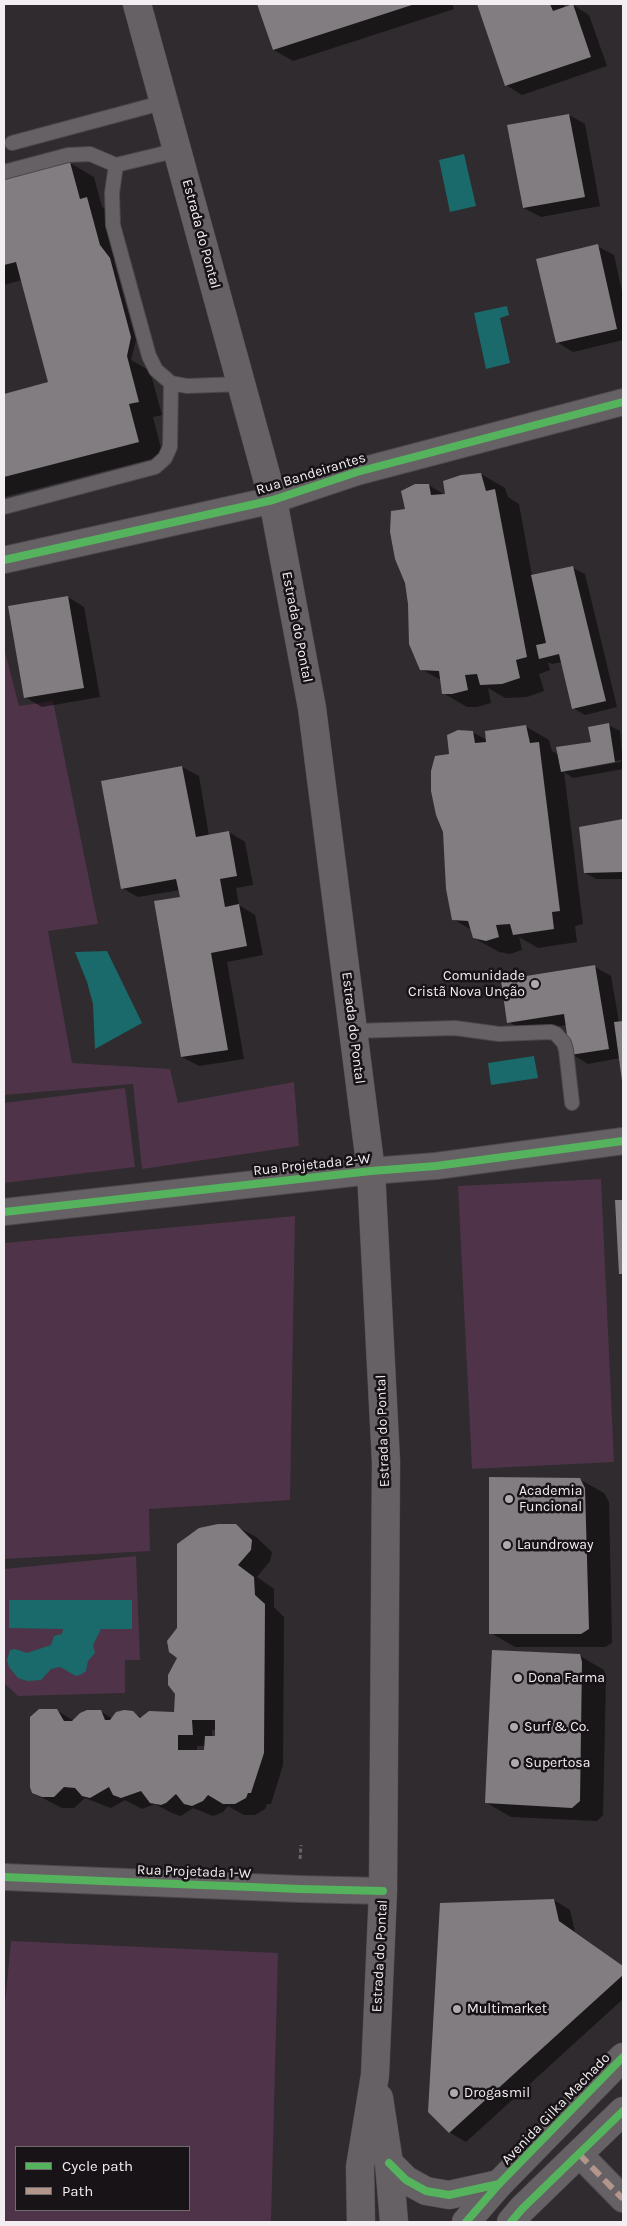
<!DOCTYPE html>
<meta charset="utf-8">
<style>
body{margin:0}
#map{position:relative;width:627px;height:2226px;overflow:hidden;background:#2f2b2e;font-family:Karla,sans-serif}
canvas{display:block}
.frame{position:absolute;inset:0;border:5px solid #f3eef2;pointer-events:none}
.legend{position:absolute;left:15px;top:2146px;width:175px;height:65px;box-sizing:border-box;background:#171316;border:1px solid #6f6b6e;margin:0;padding:6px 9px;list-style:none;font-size:15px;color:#f3eef2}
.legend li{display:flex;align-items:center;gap:10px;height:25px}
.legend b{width:25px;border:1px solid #6f6b6e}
</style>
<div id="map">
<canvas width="627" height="2226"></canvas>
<div class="frame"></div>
<ul class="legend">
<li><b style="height:6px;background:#56b35d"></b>Cycle path</li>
<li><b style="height:6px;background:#b2968c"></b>Path</li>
</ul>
</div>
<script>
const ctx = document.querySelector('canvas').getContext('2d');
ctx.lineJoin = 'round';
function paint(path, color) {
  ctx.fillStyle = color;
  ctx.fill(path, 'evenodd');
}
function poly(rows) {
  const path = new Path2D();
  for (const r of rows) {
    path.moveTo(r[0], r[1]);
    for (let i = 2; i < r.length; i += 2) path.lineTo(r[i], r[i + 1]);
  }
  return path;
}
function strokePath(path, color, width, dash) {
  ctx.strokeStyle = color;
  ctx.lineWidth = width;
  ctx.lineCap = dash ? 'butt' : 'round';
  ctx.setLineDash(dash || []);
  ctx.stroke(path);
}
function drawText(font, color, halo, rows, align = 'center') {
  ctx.font = font + ' Karla,sans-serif';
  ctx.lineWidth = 5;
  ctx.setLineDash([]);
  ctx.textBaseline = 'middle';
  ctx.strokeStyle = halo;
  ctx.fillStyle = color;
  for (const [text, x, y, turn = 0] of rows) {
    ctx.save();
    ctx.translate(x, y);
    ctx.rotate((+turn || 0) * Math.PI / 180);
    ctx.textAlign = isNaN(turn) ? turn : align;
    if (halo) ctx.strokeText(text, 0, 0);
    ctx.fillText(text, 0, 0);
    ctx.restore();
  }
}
paint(poly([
 [4,648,19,706,53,701,98,924,48,931,72,1063,170,1069,178,1103,294,1082,299,1146,142,1169,133,1084,4,1095],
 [125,1088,135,1167,4,1183,4,1103],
 [601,1179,614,1462,472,1469,458,1186],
 [295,1216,290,1500,149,1509,150,1551,4,1559,4,1243],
 [136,1556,140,1660,125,1660,125,1693,18,1696,4,1683,4,1569],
 [11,1941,278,1953,271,2222,4,2222,4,2014],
 [189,2147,189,2210,16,2210,16,2147]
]), '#4f3348');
paint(poly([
 [464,154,476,206,450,212,439,160],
 [507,306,509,315,500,318,510,363,486,369,474,313],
 [107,951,142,1023,95,1049,93,1004,87,982,75,952],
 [534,1056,538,1078,491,1085,488,1063],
 [9,1600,132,1600,132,1629,101,1629,93,1645,95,1653,88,1661,86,1671,82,1674,76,1676,60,1667,51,1669,41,1680,27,1681,18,1678,9,1667,7,1660,10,1650,15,1649,27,1653,51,1645,54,1636,62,1634,63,1629,9,1628]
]), '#1a6a6b');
paint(poly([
 [259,4,452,4,454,9,293,61,274,50],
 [479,4,563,4,565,8,573,5,589,15,607,66,522,95,506,85],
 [569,115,585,124,600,206,541,217,524,208],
 [70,163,94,177,102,207,111,212,123,258,114,261,136,340,131,360,150,371,162,415,153,417,163,456,4,497,4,395,49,383,22,280,4,285,4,180],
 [597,246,614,255,623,296,623,340,573,352,557,342],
 [481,474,505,488,508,497,519,504,532,576,573,568,585,574,617,707,585,715,573,708,562,662,552,664,548,662,550,670,539,674,544,691,527,697,505,698,488,688,491,703,477,707,467,707,443,693,441,680,421,669,407,510,429,485,446,496],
 [68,597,84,607,100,697,42,707,25,697],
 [608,725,620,731,623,769,573,778,564,772,583,924,575,926,577,942,538,948,519,937,522,950,510,954,499,952,474,938,472,930,453,919,450,755,472,732,487,740,525,726,549,740,552,751,559,755,592,743],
 [621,760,621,762,570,771,570,769],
 [182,767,199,776,209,836,229,832,245,842,253,885,236,888,239,905,255,915,263,955,227,962,244,1059,199,1066,182,1057,180,890,138,897,122,888,102,782],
 [623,821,623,879,597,879,585,873,580,828],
 [595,967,611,976,619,1022,623,1022,623,1081,620,1058,588,1064,572,1054,567,1025,525,1031,509,1022],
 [623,1201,623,1275,620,1273,617,1202],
 [579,1479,604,1493,609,1502,612,1643,605,1647,515,1647,491,1633],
 [236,1526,256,1537,272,1552,270,1561,257,1577,274,1589,274,1607,284,1617,283,1765,271,1804,267,1804,265,1809,255,1815,244,1815,228,1806,223,1812,213,1816,193,1808,181,1816,172,1813,155,1804,142,1809,125,1800,111,1808,85,1798,74,1808,62,1808,33,1793,56,1710,74,1721,100,1711,113,1719,133,1712,143,1718,175,1713,178,1628],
 [212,1730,216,1730,216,1738,212,1738],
 [197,1746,206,1746,206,1751,197,1751],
 [580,1656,604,1670,606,1676,603,1815,597,1821,511,1817,487,1803],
 [554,1900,570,1910,575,1932,623,1966,623,1999,466,2142,449,2132]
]), '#0007');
paint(poly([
 [257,4,415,4,273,50],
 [477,4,550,4,553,11,573,4,591,57,505,86],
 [569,114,585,197,523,208,507,125],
 [70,162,80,199,87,197,100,245,110,258,131,337,127,356,139,402,129,404,139,442,4,477,4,394,48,382,16,262,4,265,4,179],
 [598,244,617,329,556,343,536,259],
 [481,473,486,491,495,489,527,657,516,660,520,678,502,684,480,685,477,674,465,675,468,690,452,694,442,694,439,671,420,670,409,644,408,604,405,583,395,559,390,532,391,511,405,509,401,491,415,484,429,484,431,495,445,494,443,481,461,475],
 [573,566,606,701,572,709,559,654,539,659,536,645,546,643,531,575],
 [68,596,84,688,24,698,8,606],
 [609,723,615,762,561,772,556,747,591,742,588,727],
 [526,725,530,743,539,742,560,911,552,912,554,929,513,935,510,924,496,925,499,937,486,941,473,938,468,921,452,920,446,889,443,832,436,815,431,791,431,771,435,756,449,754,447,735,458,730,473,731,475,743,486,742,485,731],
 [182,766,196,837,229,831,237,876,220,879,225,907,239,904,247,946,211,953,228,1050,181,1057,154,901,180,897,176,879,121,889,101,781],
 [623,819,623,872,584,873,579,827],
 [595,965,609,1049,570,1055,564,1014,507,1023,501,980],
 [623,1021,623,1081,622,1081,614,1022],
 [615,1200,623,1200,623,1274,619,1274],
 [489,1477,580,1478,585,1488,589,1629,581,1634,489,1634],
 [218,1524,236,1524,252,1540,251,1550,238,1565,254,1577,255,1595,265,1604,264,1753,251,1793,248,1793,246,1798,235,1804,223,1804,208,1795,203,1801,192,1806,184,1804,176,1794,166,1803,161,1805,150,1803,141,1791,121,1798,113,1795,109,1787,90,1798,82,1796,75,1788,64,1787,54,1797,42,1797,32,1793,30,1787,30,1717,39,1709,57,1709,64,1721,72,1721,80,1713,87,1710,101,1710,105,1720,110,1720,116,1712,124,1710,133,1711,140,1718,149,1711,174,1712,175,1694,168,1685,168,1675,177,1658,169,1652,167,1641,177,1628,177,1544,199,1528],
 [192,1720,215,1720,215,1736,205,1736,204,1750,178,1750,178,1735,193,1735],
 [492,1650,580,1654,582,1662,580,1801,572,1808,485,1803],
 [554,1899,559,1921,623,1966,623,1975,449,2133,428,2112,440,1903]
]), '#817d80');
const service = poly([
 [12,143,165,102],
 [116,165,112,193,113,225,149,356,156,370,171,383,187,386,241,384],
 [4,172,68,155,90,154,116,165,178,150],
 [4,507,155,467,165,458,170,447,171,383],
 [353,1031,455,1028,499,1034,551,1032,556,1034,564,1043,566,1050,572,1103]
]);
const minor = poly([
 [4,560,273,500,357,472,623,402],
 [4,1212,371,1171,436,1166,623,1141],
 [4,1877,300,1889,383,1891],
 [579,2154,623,2199]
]);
const tertiary = poly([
 [466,2222,499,2184,623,2057],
 [511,2222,522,2209,623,2111]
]);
const secondary = poly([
 [137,4,273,500,312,708,371,1171,386,1462,383,1891,375,2075,360,2167,361,2222],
 [379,2098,389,2163,394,2222],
 [389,2163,406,2180,426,2191,449,2195,499,2184]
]);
strokePath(service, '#4c484b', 16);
strokePath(minor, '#4c484b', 28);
strokePath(tertiary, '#4c484b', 29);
strokePath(secondary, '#4c484b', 29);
strokePath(poly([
 [300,1859,301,1845]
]), '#676466', 3, [4, 2.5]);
strokePath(service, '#656164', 14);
strokePath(minor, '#656164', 26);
strokePath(tertiary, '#656164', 28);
strokePath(secondary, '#656164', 28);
strokePath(poly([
 [579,2154,623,2199]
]), '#b2968c', 6, [12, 6]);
strokePath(poly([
 [4,560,273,500,357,472,623,402],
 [4,1212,371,1171,436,1166,623,1141],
 [4,1877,300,1889,383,1891],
 [389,2163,406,2180,426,2191,449,2195,499,2184],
 [466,2222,499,2184,623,2057],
 [511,2222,522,2209,623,2111]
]), '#56b35d', 8);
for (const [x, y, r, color] of [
 [535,984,5,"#aeaaad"],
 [509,1499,5,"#aeaaad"],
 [507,1545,5,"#aeaaad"],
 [518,1678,5,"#aeaaad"],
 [514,1727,5,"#aeaaad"],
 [515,1763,5,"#aeaaad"],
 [457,2009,5,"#aeaaad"],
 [454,2093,5,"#aeaaad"]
]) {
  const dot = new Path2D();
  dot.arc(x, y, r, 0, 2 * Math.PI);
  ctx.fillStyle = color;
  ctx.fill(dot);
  strokePath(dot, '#171316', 2);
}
drawText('14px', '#f3eef2', '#171316', [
 ["Estrada do Pontal",201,234,75],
 ["Rua Bandeirantes",311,474,-17],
 ["Estrada do Pontal",297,627,79],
 ["Estrada do Pontal",353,1028,83],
 ["Rua Projetada 2-W",312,1165,-6],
 ["Estrada do Pontal",383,1431,-92],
 ["Rua Projetada 1-W",194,1872,2],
 ["Estrada do Pontal",380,1956,-87],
 ["Avenida Gilka Machado",556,2109,-46]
]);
drawText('14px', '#f3eef2', '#171316', [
 ["Comunidade",525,976,"right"],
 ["Cristã Nova Unção",525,992,"right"],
 ["Academia",519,1491],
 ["Funcional",519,1507],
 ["Laundroway",517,1545],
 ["Dona Farma",528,1678],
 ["Surf & Co.",524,1727],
 ["Supertosa",525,1763],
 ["Multimarket",467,2009],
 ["Drogasmil",464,2093]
], 'left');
</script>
